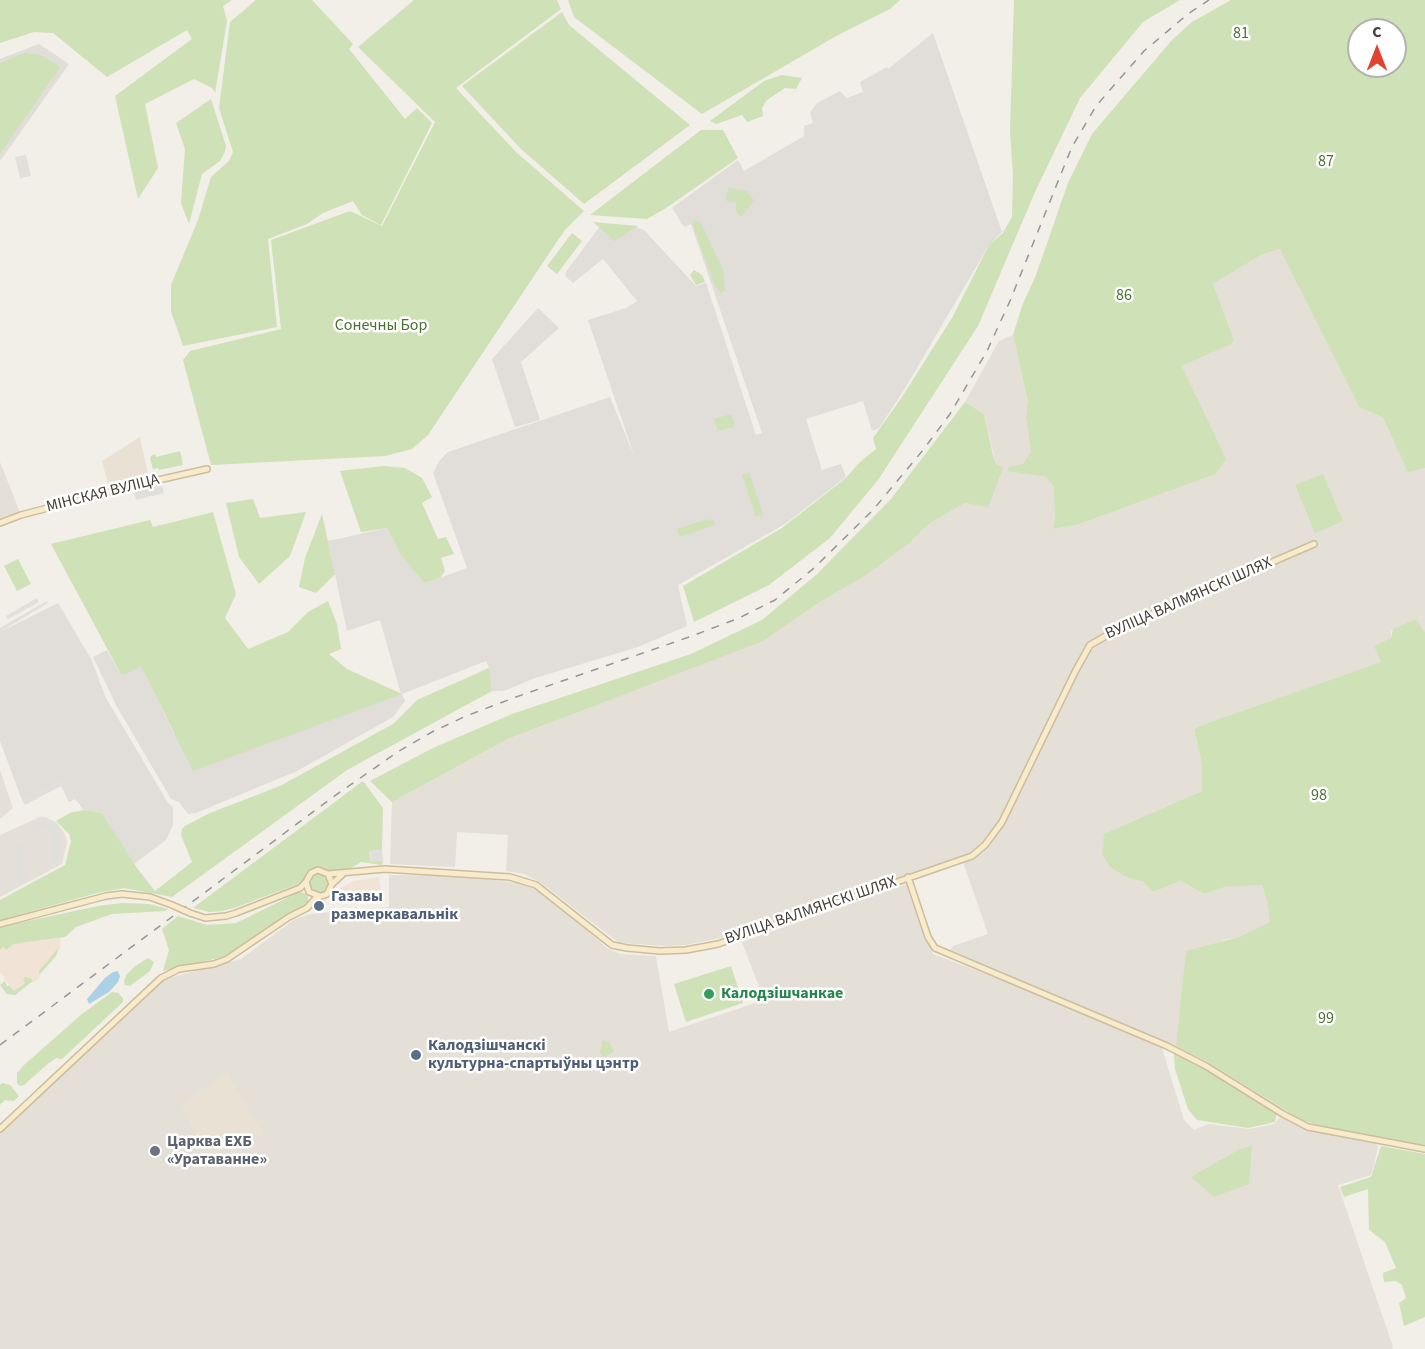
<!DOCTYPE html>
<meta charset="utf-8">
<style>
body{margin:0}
#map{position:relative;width:1425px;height:1349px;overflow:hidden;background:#f2eee8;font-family:"Source Sans 3",sans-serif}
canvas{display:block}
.north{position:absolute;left:1347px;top:18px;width:60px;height:60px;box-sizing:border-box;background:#fff;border:2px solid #b4b2af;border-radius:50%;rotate:0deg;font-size:16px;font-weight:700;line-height:24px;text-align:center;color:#443f38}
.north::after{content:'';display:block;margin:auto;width:21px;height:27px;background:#e04431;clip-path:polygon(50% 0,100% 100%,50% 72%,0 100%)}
</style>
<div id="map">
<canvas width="1425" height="1349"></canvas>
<div class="north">С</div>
</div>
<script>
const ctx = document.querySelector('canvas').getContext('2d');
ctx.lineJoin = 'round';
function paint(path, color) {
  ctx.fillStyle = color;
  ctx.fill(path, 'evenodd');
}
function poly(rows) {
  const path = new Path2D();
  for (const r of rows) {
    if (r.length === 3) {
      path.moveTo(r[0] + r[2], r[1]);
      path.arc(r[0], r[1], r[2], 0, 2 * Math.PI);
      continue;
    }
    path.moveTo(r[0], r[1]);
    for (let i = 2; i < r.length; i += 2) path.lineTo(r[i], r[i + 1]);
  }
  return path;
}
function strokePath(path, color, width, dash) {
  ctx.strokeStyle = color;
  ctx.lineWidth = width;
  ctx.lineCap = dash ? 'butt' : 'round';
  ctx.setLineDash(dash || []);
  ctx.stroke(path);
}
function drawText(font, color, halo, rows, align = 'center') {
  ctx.font = font + ' "Source Sans 3",sans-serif';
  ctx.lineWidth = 5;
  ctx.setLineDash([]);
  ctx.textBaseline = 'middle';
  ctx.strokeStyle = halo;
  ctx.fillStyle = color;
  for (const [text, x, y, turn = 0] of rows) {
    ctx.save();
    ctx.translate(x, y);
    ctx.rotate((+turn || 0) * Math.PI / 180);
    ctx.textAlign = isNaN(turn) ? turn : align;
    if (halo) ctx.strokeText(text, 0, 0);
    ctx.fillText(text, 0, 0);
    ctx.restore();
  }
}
paint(poly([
 [1281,249,1359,407,1383,418,1408,471,1425,468,1425,632,1416,619,1391,631,1391,638,1382,662,1199,726,1194,731,1202,765,1202,791,1105,834,1126,877,1143,882,1153,892,1181,881,1204,894,1225,887,1262,884,1267,901,1271,922,1239,937,1223,940,1181,1002,1176,1046,950,950,953,946,988,934,961,856,720,938,685,945,667,946,619,943,540,882,524,874,506,871,508,835,457,832,455,867,390,864,392,802,508,739,553,722,815,605,865,576,908,544,927,525,965,503,996,464,984,414,965,402,999,341,1013,335,1028,402,1053,485,1055,518,1054,529,1077,525,1216,474,1225,459,1182,366,1230,344,1234,340,1213,284,1261,255],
 [0,462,21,515,0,523],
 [0,770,13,808,0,819],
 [42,816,56,822,64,832,67,842,62,864,0,897,0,835],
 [389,875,455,876,519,883,533,888,545,896,575,919,608,949,621,954,656,956,669,1032,764,1000,742,942,907,884,933,954,1028,990,1162,1048,1184,1120,1194,1130,1208,1124,1249,1129,1274,1124,1283,1114,1308,1127,1375,1139,1378,1148,1371,1175,1338,1185,1393,1347,1392,1349,0,1349,0,1134,61,1073,165,979,241,959,295,919,311,914,389,907]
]), '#e5e0d7');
paint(poly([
 [379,877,382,899,334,904,331,894,353,881],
 [60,938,61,947,39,975,41,977,34,982,32,978,14,991,0,972,0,950,4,947,6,949,14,944]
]), '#f1e4d6');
paint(poly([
 [933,33,1002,232,989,245,904,390,879,428,872,431,863,401,806,419,822,470,841,464,846,477,785,524,678,585,687,626,638,647,535,678,504,691,492,691,489,668,486,661,402,694,405,701,393,717,297,771,196,813,188,814,179,802,171,799,116,705,93,657,107,650,122,676,141,665,174,734,401,694,380,620,347,631,328,541,387,528,402,557,426,583,467,568,433,473,440,460,448,452,610,397,635,458,588,320,626,308,637,301,603,259,573,283,565,276,566,274,565,273,601,225,633,226,644,230,696,286,706,283,756,435,762,433,691,224,684,227,672,208,738,160,744,171,804,136,804,126,813,123,810,113,817,103,840,91,847,98,863,92,860,82,887,67,888,69],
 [39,44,69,64,0,161,0,59],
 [538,308,559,328,521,362,540,420,515,427,492,359],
 [58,603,91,659,106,698,168,803,173,807,173,825,166,840,134,864,102,813,84,810,75,799,64,779,22,800,0,741,0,632]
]), '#e1ddd9');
paint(poly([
 [140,437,148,474,108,484,102,461],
 [227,1073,263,1134,246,1145,231,1145,207,1158,181,1103]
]), '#e9e2d4');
paint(poly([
 [0,0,232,0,223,6,227,21,215,93,212,88,194,79,145,104,158,168,138,199,115,96,192,39,187,30,107,77,53,33,34,32,0,43],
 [256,0,312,0,353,44,349,49,405,119,417,108,432,123,381,225,362,215,353,201,323,213,307,224,268,239,277,327,183,346,171,311,171,285,198,220,211,177,229,161,233,152,219,108,230,22],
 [414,0,557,0,561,9,456,88,516,152,584,211,565,230,556,243,428,435,412,449,385,456,211,465,183,360,190,351,281,329,271,240,350,211,382,226,435,122,358,47],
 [568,0,900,0,890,9,838,35,702,114,574,17],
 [1014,0,1180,0,1143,22,1080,98,1035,192,978,326,878,480,830,538,769,585,694,622,683,586,782,528,846,478,860,462,876,449,873,438,902,397,952,318,989,245,1003,233,1012,217,1013,176,1010,131],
 [1231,0,1425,0,1425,468,1408,472,1383,418,1359,407,1280,249,1261,255,1213,284,1234,340,1231,344,1182,366,1226,459,1216,474,1077,525,1053,529,1055,518,1053,485,1046,477,1007,471,1009,467,1023,464,1031,452,1026,417,1028,402,1013,335,1022,306,1036,275,1068,183,1092,134,1172,40,1192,22],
 [1359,30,1395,30,1395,66,1359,66],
 [562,12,569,25,690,125,584,204,520,148,462,86],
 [24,53,41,55,60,67,0,154,0,63],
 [782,75,802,78,796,89,785,88,767,100,762,108,763,116,747,122,742,115,716,124,710,121,764,81],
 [211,99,226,146,225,152,220,161,202,174,189,224,181,203,185,149,176,123],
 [701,130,723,130,738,158,666,208,647,219,590,215],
 [728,188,747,191,754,201,741,217,736,211,736,202,728,202,726,199],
 [694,220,701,223,723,270,725,290,721,293,715,286,692,223],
 [593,222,638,226,615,241],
 [572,233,582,241,557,274,547,266],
 [694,270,702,275,705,282,696,285,690,275],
 [965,402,984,414,993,455,996,464,1003,468,988,507,965,503,927,525,908,544,865,576,815,605,763,641,508,739,392,802,370,781,433,748,512,714,691,654,762,620,816,575,891,499],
 [731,414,735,426,718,431,714,419],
 [180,451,183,465,159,470,158,468,153,469,150,458,152,455,155,454,156,457],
 [384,466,405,468,422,478,432,497,422,503,438,539,446,537,454,554,441,558,445,571,440,578,425,583,402,557,387,528,361,532,340,471],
 [749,473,763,515,756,517,742,475],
 [1323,474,1343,521,1315,533,1295,485],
 [253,499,260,518,306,512,290,556,259,584,239,557,226,503],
 [213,512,236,594,225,618,248,649,288,632,308,612,328,601,337,624,341,649,329,654,347,669,402,694,193,771,141,666,122,676,51,544,150,520,153,527],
 [322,514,335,574,316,593,299,587,305,558],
 [708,519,709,521,713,520,715,525,680,537,677,529],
 [18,559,31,584,17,591,4,566],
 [1416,619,1425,632,1425,1146,1341,1131,1316,1125,1300,1119,1206,1061,1176,1046,1186,951,1239,937,1270,922,1267,901,1262,885,1225,887,1204,894,1181,881,1153,892,1143,882,1126,877,1110,867,1102,854,1104,834,1202,791,1202,765,1194,730,1199,726,1381,662,1374,646,1391,638,1393,629],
 [489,668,492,691,347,770,172,897,124,888,97,893,0,920,0,900,65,865,71,841,69,834,56,821,70,813,84,810,102,813,137,868,155,891,192,862,181,835,182,829,185,826,210,813,280,786,393,724,417,700],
 [363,781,383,808,382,850,369,851,370,861,383,861,382,865,361,862,348,870,332,873,319,868,308,873,301,883,234,908,222,911,209,912,193,908],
 [319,883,10],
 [299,892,304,893,308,896,308,902,304,906,259,933,235,951,218,958,163,971,169,950,162,929,178,916,207,925,236,923],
 [122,903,149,904,168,909,165,911,112,914,76,927,65,937,14,944,6,950,4,947,0,950,0,927,98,906],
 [59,947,56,956,39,975,39,971],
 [148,958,154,962,150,971,130,986,125,985,124,981,127,974,134,967],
 [731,966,743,1003,686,1022,674,984],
 [25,977,31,978,33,981,15,995,7,994,0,985,5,981,7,987,9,985,14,991,25,983,23,979],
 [112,992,118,993,123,998,123,1002,62,1059,56,1058,49,1063,24,1085,20,1086,17,1083,17,1073,24,1065,82,1014],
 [603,1040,609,1042,614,1052,603,1057,600,1052],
 [1174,1054,1203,1067,1247,1096,1277,1112,1275,1122,1248,1128,1197,1120,1188,1109,1175,1069],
 [2,1083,10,1085,19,1096,14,1101,5,1100,0,1105,0,1085],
 [1252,1146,1249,1184,1214,1197,1191,1177,1240,1149],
 [1381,1146,1425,1154,1425,1317,1404,1326,1399,1303,1406,1298,1402,1285,1396,1281,1384,1282,1383,1273,1396,1268,1385,1242,1369,1230,1368,1189,1344,1197,1340,1187,1371,1177]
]), '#cfe1b6');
paint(poly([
 [26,155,31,176,20,178,15,157],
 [162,485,164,493,136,500,134,492],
 [37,598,39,602,8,619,6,616],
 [47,601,48,603,0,632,0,628],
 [64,778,75,799,69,802,61,786,25,805,22,800],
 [37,822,56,822,56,826,59,826,59,865,53,864,53,836,49,829,40,828,23,836,23,835,37,827],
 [17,843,25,843,24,867,21,867,21,871,24,871,28,880,19,884,16,877],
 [382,850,383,861,370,862,369,851]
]), '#e1dfdc');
paint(poly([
 [118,971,120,976,118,982,109,992,89,1004,87,999,105,978,113,972]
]), '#abd1e7');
const secondary = poly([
 [0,523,21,515,136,485,207,469],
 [328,874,385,869,510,877,536,885,612,945,627,948,660,951,686,950,718,944,972,856,985,845,1002,822,1076,670,1090,645,1122,627,1314,544],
 [908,877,928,937,935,948,1167,1046,1206,1066,1283,1114,1308,1127,1425,1149],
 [306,882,309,892,320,896],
 [190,913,205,918,226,916,236,913,300,888,306,882,311,873,318,870,328,874,332,884],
 [0,924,106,896,122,894,150,897,172,905],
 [0,1129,161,978,179,969,214,964,227,959,289,917,307,908,316,898,327,894,332,884,342,875]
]);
strokePath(secondary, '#ccbe9d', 8);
strokePath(secondary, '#f8ebcc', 5);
strokePath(poly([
 [0,1045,333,797,399,751,432,732,466,716,516,697,692,636,739,618,775,600,814,568,873,510,923,450,950,414,987,351,1010,301,1063,169,1072,147,1096,106,1144,51,1188,14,1209,0]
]), '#969696', 1.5, [8, 8]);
const secondaryBridge = poly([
 [172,905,190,913]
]);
strokePath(secondaryBridge, '#ccbe9d', 8, []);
strokePath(secondaryBridge, '#f8ebcc', 5);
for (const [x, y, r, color] of [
 [319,906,6,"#5c6f8a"],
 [709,994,6,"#2e9e5b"],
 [416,1055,6,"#5c6f8a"],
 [155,1151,6,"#6b7280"]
]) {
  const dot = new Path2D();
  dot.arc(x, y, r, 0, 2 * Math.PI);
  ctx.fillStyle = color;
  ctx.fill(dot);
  strokePath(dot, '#fff', 2);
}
drawText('16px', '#4c6f32', '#fff', [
 ["81",1241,34],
 ["87",1326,162],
 ["86",1124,296],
 ["Сонечны Бор",381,326],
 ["98",1319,796],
 ["99",1326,1019]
]);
drawText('16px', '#443f38', '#fff', [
 ["МІНСКАЯ ВУЛІЦА",103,494,-14],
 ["ВУЛІЦА ВАЛМЯНСКІ ШЛЯХ",1189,599,-24],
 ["ВУЛІЦА ВАЛМЯНСКІ ШЛЯХ",811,911,-19]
]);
drawText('bold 16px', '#4e5e75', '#fff', [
 ["Газавы",331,897],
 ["размеркавальнік",331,915],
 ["Калодзішчанскі",428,1046],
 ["культурна-спартыўны цэнтр",428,1064]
], 'left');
drawText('bold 16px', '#27864d', '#fff', [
 ["Калодзішчанкае",721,994]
], 'left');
drawText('bold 16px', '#5b616d', '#fff', [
 ["Царква ЕХБ",167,1142],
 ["«Уратаванне»",167,1160]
], 'left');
</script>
